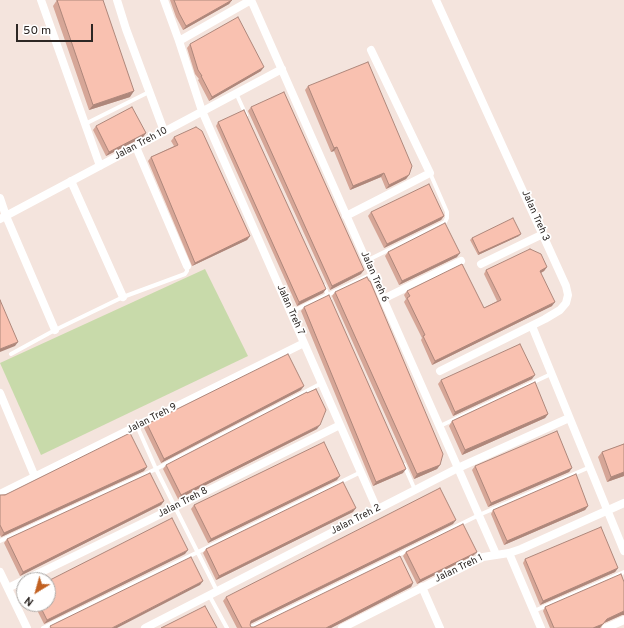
<!DOCTYPE html>
<style>
body{margin:0}
#map{position:relative;width:624px;height:628px;overflow:hidden;background:#f4e4dd;font-family:Overpass,sans-serif}
canvas{display:block}
.north{position:absolute;left:16px;top:572px;width:40px;height:40px;box-sizing:border-box;background:#fff;border:1px solid #aba9a7;border-radius:50%;rotate:217deg;font-size:11px;font-weight:700;line-height:16px;text-align:center;color:#2d2724}
.north::after{content:'';display:block;margin:auto;width:14px;height:18px;background:#c26122;clip-path:polygon(50% 0,100% 100%,50% 72%,0 100%)}
.scale{position:absolute;left:16px;top:24px;width:77px;height:18px;box-sizing:border-box;border:2px solid #2d2724;border-top:0;padding-left:5px;font-size:12px;line-height:14px;white-space:nowrap;color:#2d2724;-webkit-text-stroke:3px #fff;paint-order:stroke}
</style>
<div id="map">
<canvas width="624" height="628"></canvas>
<div class="north">N</div>
<div class="scale">50 m</div>
</div>
<script>
const ctx = document.querySelector('canvas').getContext('2d');
ctx.lineJoin = 'round';
function paint(path, color) {
  ctx.fillStyle = color;
  ctx.fill(path, 'evenodd');
}
function poly(rows) {
  const path = new Path2D();
  for (const r of rows) {
    path.moveTo(r[0], r[1]);
    for (let i = 2; i < r.length; i += 2) path.lineTo(r[i], r[i + 1]);
  }
  return path;
}
function strokePath(path, color, width, dash) {
  ctx.strokeStyle = color;
  ctx.lineWidth = width;
  ctx.lineCap = dash ? 'butt' : 'round';
  ctx.setLineDash(dash || []);
  ctx.stroke(path);
}
function drawText(font, color, halo, rows, align = 'center') {
  ctx.font = font + ' Overpass,sans-serif';
  ctx.lineWidth = 3.5;
  ctx.setLineDash([]);
  ctx.textBaseline = 'middle';
  ctx.strokeStyle = halo;
  ctx.fillStyle = color;
  for (const [text, x, y, turn = 0] of rows) {
    ctx.save();
    ctx.translate(x, y);
    ctx.rotate((+turn || 0) * Math.PI / 180);
    ctx.textAlign = isNaN(turn) ? turn : align;
    if (halo) ctx.strokeText(text, 0, 0);
    ctx.fillText(text, 0, 0);
    ctx.restore();
  }
}
paint(poly([
 [205,269,248,356,41,455,0,363]
]), '#c8daaa');
strokePath(poly([
 [236,93,246,115],
 [85,124,149,92],
 [366,261,445,222,447,218,447,212,430,173],
 [324,286,330,300],
 [291,312,372,274],
 [11,354,55,330,123,297,185,274,187,271,187,266],
 [137,426,156,469,217,591],
 [440,426,551,374],
 [404,465,415,490],
 [0,541,156,469,322,383],
 [209,595,227,628],
 [534,611,624,572],
 [43,628,361,472],
 [250,628,479,515,590,467]
]), '#fff', 4);
strokePath(poly([
 [41,0,100,166],
 [117,0,126,29,164,131],
 [164,0,179,41,202,111,377,509],
 [251,0,496,554],
 [436,0,566,286,568,295,566,303,560,310,545,319,440,371],
 [179,41,251,0],
 [136,147,187,266],
 [71,181,123,297],
 [0,198,6,216,55,330],
 [346,216,430,173,371,50],
 [0,219,282,69],
 [481,264,543,234],
 [383,299,461,261],
 [532,326,624,551],
 [0,393,35,477],
 [0,494,304,343],
 [509,553,541,628],
 [0,572,27,628],
 [25,580,147,521,340,425],
 [422,587,440,628],
 [8,588,24,580],
 [145,628,458,468,569,418],
 [342,628,483,557,509,553,521,549,624,503],
 [606,628,624,620]
]), '#fff', 8);
paint(poly([
 [57,0,130,97,89,110,53,6],
 [170,0,232,0,229,4,183,30,176,17],
 [190,44,261,71,209,101,198,80,199,79,195,74,187,48],
 [308,86,409,175,406,179,386,189,381,177,350,190,334,151,331,152,305,90],
 [251,107,361,274,330,290,248,111],
 [218,122,326,289,323,293,297,306,216,126],
 [96,126,146,133,143,137,106,156,93,130],
 [174,137,250,236,247,240,192,266,148,161,151,157,174,146,171,141],
 [371,212,444,216,441,220,384,248,368,216],
 [519,236,478,255,470,240,472,238],
 [388,252,457,257,399,285,385,256],
 [547,267,544,271,541,273,552,306,432,365,421,340,422,338,404,302,406,299,404,295,407,291,484,308,497,301,484,274,486,270],
 [335,292,440,465,437,469,414,479,332,296],
 [304,307,403,473,373,486,301,311],
 [532,379,453,416,438,384,441,380],
 [301,390,161,463,144,428,147,424],
 [548,414,545,418,462,455,449,426,452,421],
 [317,429,178,499,163,469,166,465],
 [624,444,624,476,607,482,598,457,602,452],
 [475,466,572,468,569,472,488,507,472,470],
 [144,471,1,537,0,535,0,495],
 [337,480,208,543,191,509,194,505],
 [164,501,161,505,20,576,4,543,7,539],
 [588,506,585,510,504,545,491,514,493,510],
 [353,512,216,580,203,553,206,549],
 [453,524,250,624,250,625,251,627,254,627,413,583,411,587,331,628,237,628,223,601,226,597],
 [406,552,474,555,417,584,403,556],
 [185,554,44,624,34,604,48,604],
 [525,559,618,568,615,572,540,605,523,563],
 [624,582,624,615,622,615,604,623,600,628,550,628,543,611,545,607]
]), '#d6a697');
paint(poly([
 [232,0,229,4,183,30,186,26],
 [264,67,261,71,209,101,212,97],
 [134,91,130,97,89,110,93,105],
 [146,133,143,137,106,156,109,152],
 [337,147,334,151,331,152,334,148],
 [384,173,381,177,350,190,353,186],
 [409,175,406,179,386,189,389,185],
 [444,216,441,220,384,248,387,244],
 [521,234,519,236,478,255,479,253],
 [250,236,247,240,192,266,195,263],
 [460,253,457,257,399,285,402,281],
 [547,267,544,271,537,275,540,271],
 [364,270,361,274,330,290,332,286],
 [326,289,323,293,297,306,299,302],
 [555,302,552,306,432,365,435,361],
 [18,342,15,346,0,352,0,349],
 [535,375,532,379,453,416,455,412],
 [304,386,301,390,161,463,164,459],
 [548,414,545,418,462,455,465,450],
 [320,425,317,429,178,499,181,495],
 [440,465,437,469,414,479,417,474],
 [147,467,144,471,1,537,4,533],
 [572,468,569,472,488,507,491,503],
 [406,469,403,473,373,486,376,482],
 [624,472,624,476,607,482,611,477],
 [340,476,337,480,208,543,211,539],
 [164,501,161,505,20,576,23,572],
 [588,506,585,510,504,545,507,541],
 [356,508,353,512,216,580,219,576],
 [456,520,453,524,248,625,251,621],
 [188,550,185,554,44,624,47,620],
 [477,552,474,555,417,584,420,580],
 [618,568,615,572,540,605,543,601],
 [203,581,200,585,117,628,112,628],
 [413,583,411,587,331,628,326,628],
 [624,611,624,615,622,615,604,623,607,619],
 [603,624,600,628,593,628]
]), '#ae877b');
const building = poly([
 [57,0,103,0,134,91,93,105,57,0],
 [174,0,232,0,186,26,179,13,174,0],
 [238,17,264,67,212,97,201,76,202,76,198,70,190,44,238,17],
 [368,62,412,166,409,175,389,185,384,173,353,186,337,147,334,148,308,86,368,62],
 [284,92,364,270,332,286,251,107,284,92],
 [132,107,146,133,109,152,96,126,132,107],
 [244,110,326,289,299,302,218,122,244,110],
 [196,127,202,131,250,236,195,263,151,157,178,145,174,137,196,127],
 [429,184,444,216,387,244,371,212,429,184],
 [513,218,521,234,479,253,472,238,513,218],
 [445,223,460,253,402,281,388,252,445,223],
 [530,249,541,254,547,267,540,271,555,302,435,361,423,336,425,335,407,298,410,296,407,291,462,264,484,308,501,300,486,270,530,249],
 [367,277,369,281,370,281,443,454,440,465,417,474,335,292,367,277],
 [329,295,406,469,376,482,304,307,329,295],
 [0,300,18,342,0,349,0,300],
 [520,344,535,375,455,412,441,380,520,344],
 [288,354,304,386,164,459,147,424,288,354],
 [535,382,548,414,465,450,452,421,535,382],
 [316,389,326,410,320,425,181,495,166,465,307,392,307,393,316,389],
 [557,431,572,468,491,503,475,466,557,431],
 [130,433,147,467,4,533,0,525,0,495,5,495,130,433],
 [324,442,340,476,211,539,194,505,324,442],
 [624,444,624,472,611,477,602,452,624,444],
 [150,473,164,501,23,572,7,539,150,473],
 [576,474,588,506,507,541,493,510,576,474],
 [343,482,356,508,219,576,206,549,343,482],
 [440,488,456,520,251,621,250,625,251,627,254,627,400,556,413,583,326,628,242,628,226,597,440,488],
 [172,518,188,550,47,620,39,604,48,604,48,581,172,518],
 [463,524,477,552,420,580,406,552,463,524],
 [601,527,618,568,543,601,525,559,601,527],
 [191,557,203,581,112,628,51,628,50,626,191,557],
 [621,574,624,582,624,611,607,619,603,624,593,628,554,628,545,607,621,574],
 [205,606,217,628,161,628,205,606]
]);
paint(building, '#f9c1b0');
strokePath(building, '#ae877b', 1);
drawText('10px', '#2d2724', '#fff', [
 ["Jalan Treh 10",141,144,-28],
 ["Jalan Treh 3",535,216,66],
 ["Jalan Treh 6",374,277,66],
 ["Jalan Treh 7",290,310,66],
 ["Jalan Treh 9",152,419,-27],
 ["Jalan Treh 8",183,503,-27],
 ["Jalan Treh 2",356,520,-27],
 ["Jalan Treh 1",459,569,-26]
]);
</script>
